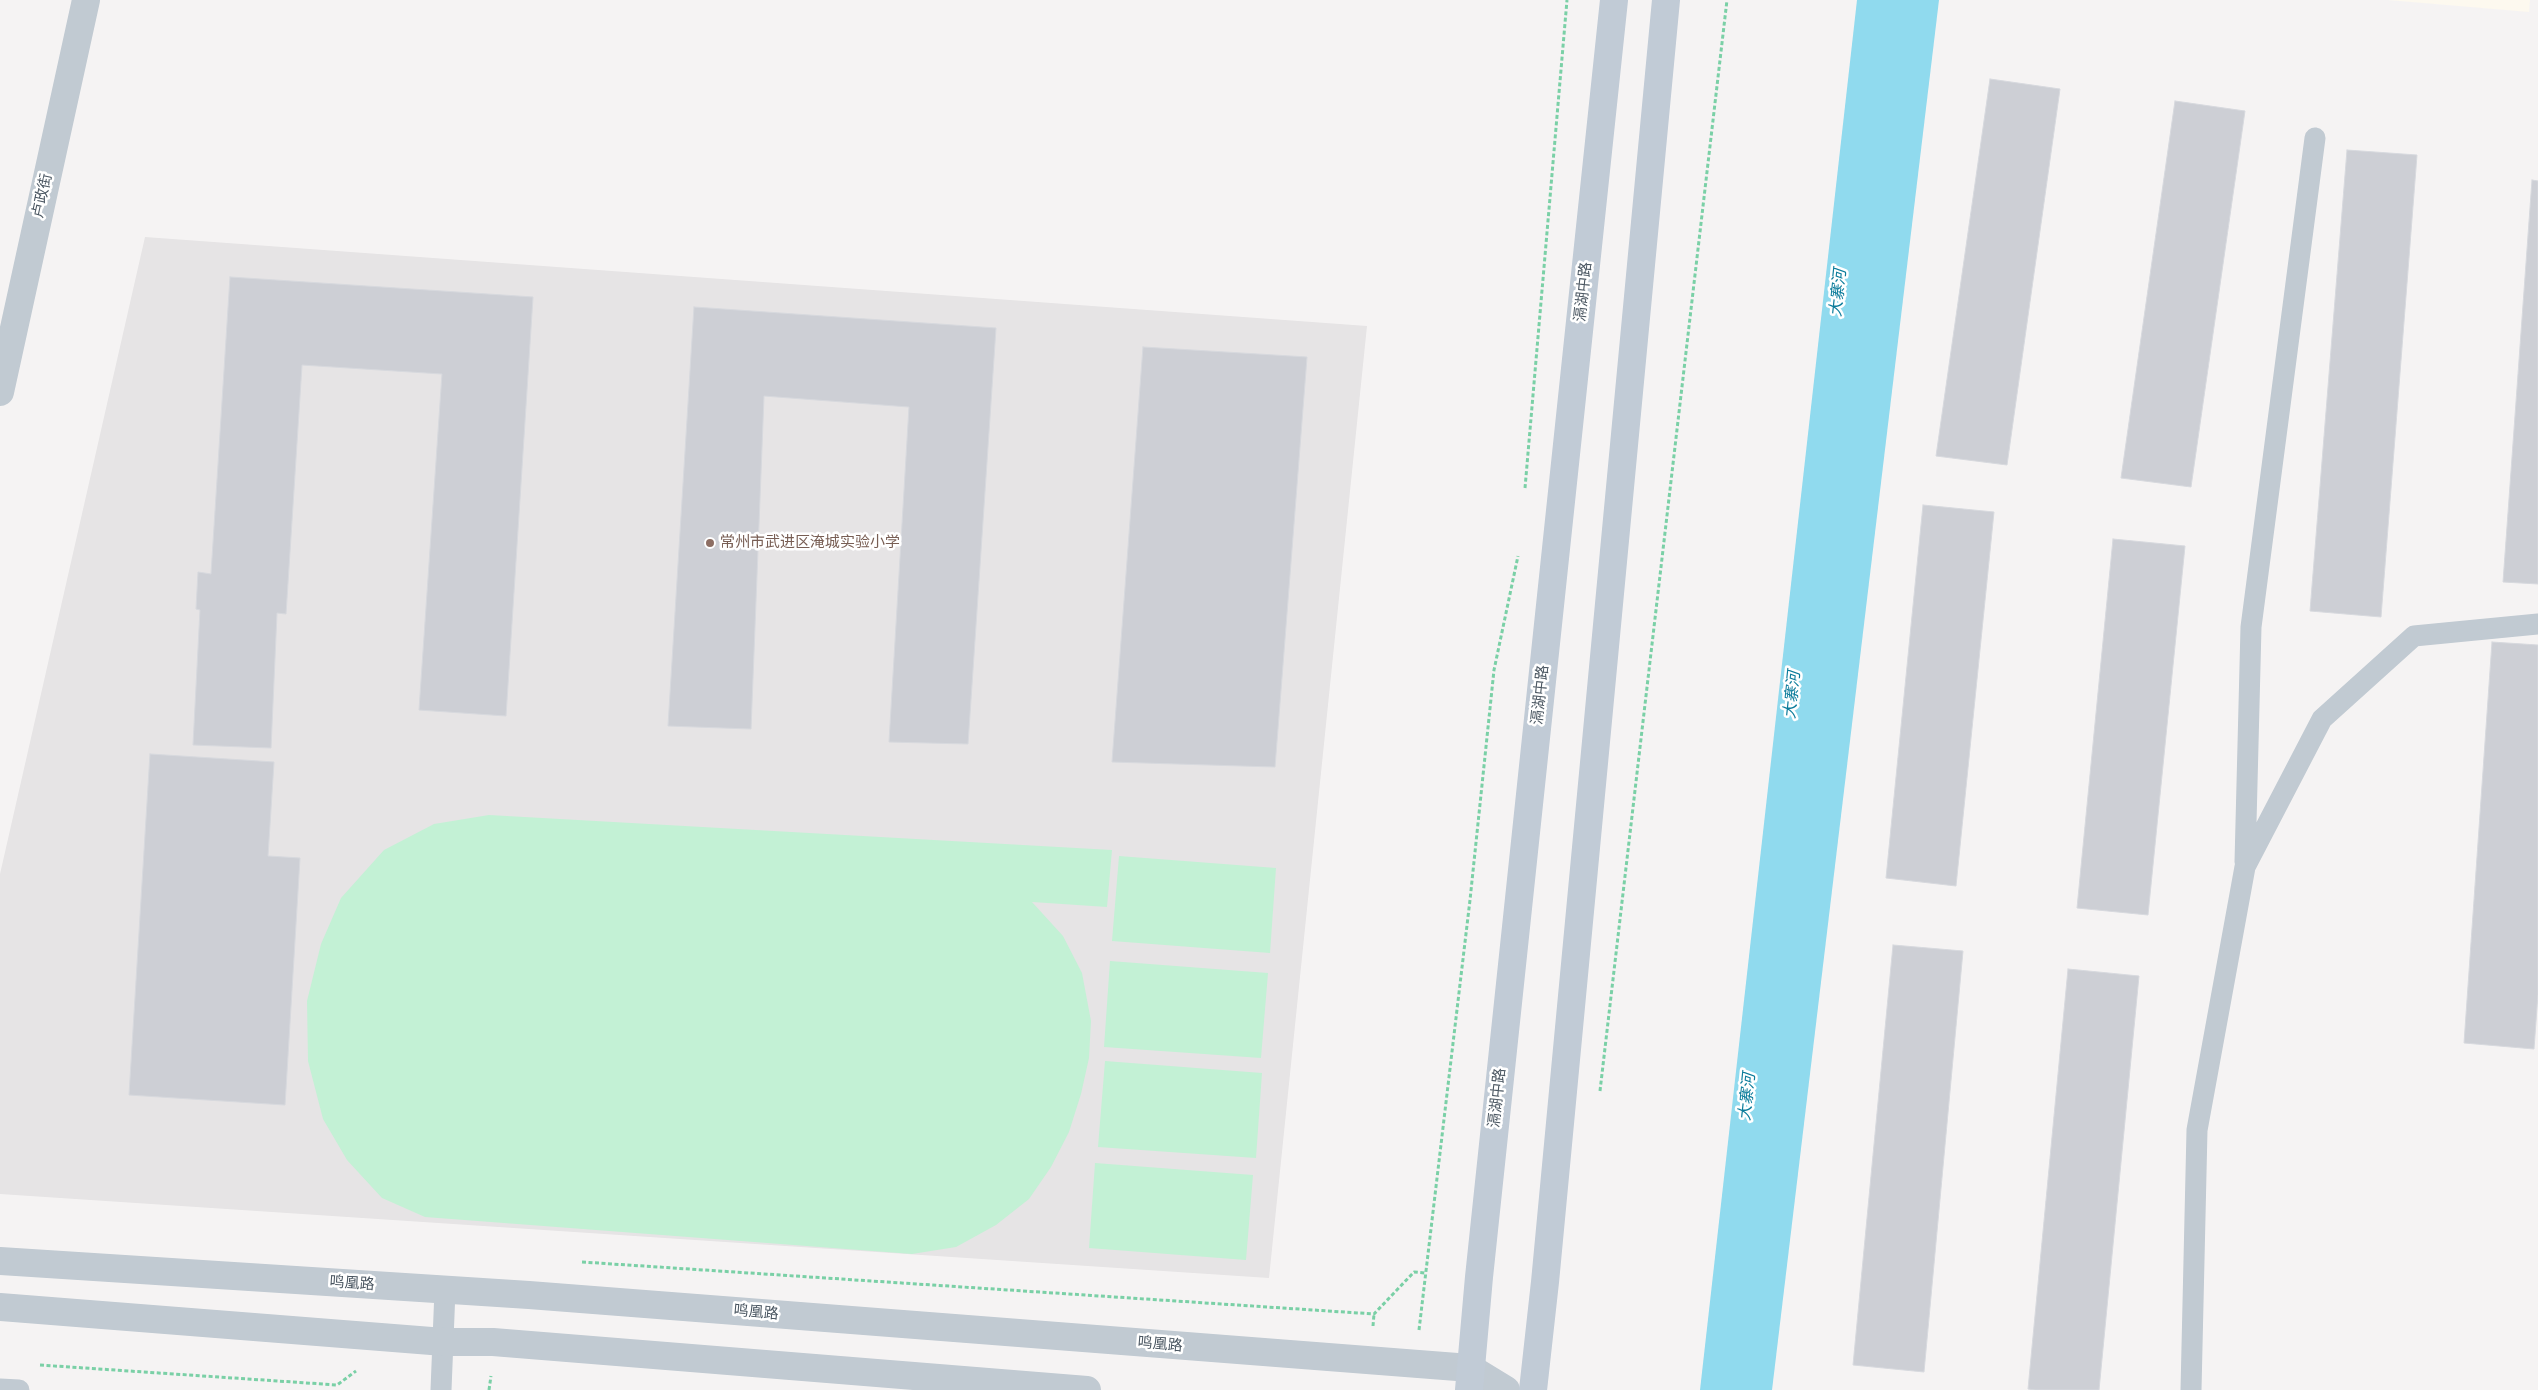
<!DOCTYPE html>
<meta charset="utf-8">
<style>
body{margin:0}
canvas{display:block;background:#f5f3f3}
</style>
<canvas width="2538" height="1390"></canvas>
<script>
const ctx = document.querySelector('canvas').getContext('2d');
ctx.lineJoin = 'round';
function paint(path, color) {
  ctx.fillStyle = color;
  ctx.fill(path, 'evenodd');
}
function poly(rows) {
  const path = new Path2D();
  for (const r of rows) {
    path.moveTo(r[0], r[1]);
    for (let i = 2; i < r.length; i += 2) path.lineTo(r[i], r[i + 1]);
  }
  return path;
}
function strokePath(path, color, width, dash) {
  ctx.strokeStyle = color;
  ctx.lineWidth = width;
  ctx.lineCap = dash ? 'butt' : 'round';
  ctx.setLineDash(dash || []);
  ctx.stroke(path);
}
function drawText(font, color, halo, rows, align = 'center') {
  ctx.font = font + ' Roboto,"Noto Sans SC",sans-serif';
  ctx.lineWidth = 5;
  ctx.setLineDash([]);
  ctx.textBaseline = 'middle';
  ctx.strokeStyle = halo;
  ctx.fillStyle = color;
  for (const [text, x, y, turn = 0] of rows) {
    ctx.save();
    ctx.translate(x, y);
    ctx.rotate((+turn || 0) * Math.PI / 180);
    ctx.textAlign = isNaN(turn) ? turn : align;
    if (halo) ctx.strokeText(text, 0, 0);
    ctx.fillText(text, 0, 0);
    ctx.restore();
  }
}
paint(poly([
 [2388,0,2530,0,2529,12]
]), '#fdf9ef');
paint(poly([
 [145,237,1367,326,1269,1278,0,1194,0,874]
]), '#e6e4e5');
paint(poly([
 [489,815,1112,850,1107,907,1032,902,1063,936,1082,973,1091,1021,1089,1058,1081,1094,1069,1132,1051,1167,1029,1199,996,1225,956,1247,912,1254,425,1217,382,1198,347,1160,323,1119,308,1061,307,1001,321,944,341,898,384,850,434,824],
 [1119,856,1276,868,1270,953,1112,941],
 [1110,961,1268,973,1261,1058,1104,1047],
 [1105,1061,1262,1073,1256,1158,1098,1147],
 [1095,1163,1253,1175,1246,1260,1089,1248]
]), '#c3f1d5');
paint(poly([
 [1857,0,1939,0,1772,1390,1700,1390]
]), '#90daee');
const building = poly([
 [1990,79,2060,89,2007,465,1936,456,1990,79],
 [2175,101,2245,111,2191,487,2121,478,2175,101],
 [2347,150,2417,155,2381,617,2310,611,2347,150],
 [2532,180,2538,181,2538,584,2503,582,2532,180],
 [230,277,533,297,506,716,419,710,442,374,302,365,286,614,277,613,271,748,193,745,200,610,196,609,198,572,211,574,230,277],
 [694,307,996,328,968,744,889,742,909,407,764,396,751,729,668,726,694,307],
 [1143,347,1307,357,1275,767,1112,762,1143,347],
 [1923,505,1994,512,1956,886,1886,878,1923,505],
 [2113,539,2185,546,2148,915,2077,908,2113,539],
 [2492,642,2538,645,2538,994,2534,1049,2464,1043,2492,642],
 [150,754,274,762,268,856,300,858,285,1105,129,1095,150,754],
 [1893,945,1963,951,1924,1372,1853,1365,1893,945],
 [2068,969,2139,976,2099,1390,2035,1390,2028,1389,2068,969]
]);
paint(building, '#cdcfd5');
strokePath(building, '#d7d9de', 1);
strokePath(poly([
 [1525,488,1567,0],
 [1600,1091,1727,0],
 [582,1262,1374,1314,1414,1272,1425,1273],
 [1373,1326,1374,1314],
 [1419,1330,1470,900,1494,670,1518,556],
 [40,1365,337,1385,356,1371],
 [489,1390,491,1376]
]), '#7ad0a6', 3, [4, 2.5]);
strokePath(poly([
 [2245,862,2251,627,2315,138],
 [0,1389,19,1390],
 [441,1390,445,1290],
 [2191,1390,2197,1130,2245,867,2322,719,2414,636,2538,624]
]), '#c1cad2', 21);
strokePath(poly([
 [0,392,86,0],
 [0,1261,529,1295,1470,1368,1506,1390],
 [0,1307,444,1342,493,1342,1087,1390]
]), '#c1cad2', 28);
strokePath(poly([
 [1469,1390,1479,1277,1614,0],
 [1533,1390,1545,1282,1666,0]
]), '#c1cbd6', 28);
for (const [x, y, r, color] of [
 [710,543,5,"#8d6e63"]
]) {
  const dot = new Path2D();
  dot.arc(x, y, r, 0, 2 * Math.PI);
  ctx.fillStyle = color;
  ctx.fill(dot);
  strokePath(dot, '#fff', 2);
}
drawText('15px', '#4a5661', '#fff', [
 ["卢政街",43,196,-78],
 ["滆湖中路",1584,292,-84],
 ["滆湖中路",1541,695,-84],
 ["滆湖中路",1498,1098,-84],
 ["鸣凰路",352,1284,4],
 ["鸣凰路",756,1313,5],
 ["鸣凰路",1160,1345,5]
]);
drawText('15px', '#785e54', '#fff', [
 ["常州市武进区淹城实验小学",720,543]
], 'left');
drawText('italic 16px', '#0c7c9b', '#fff', [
 ["大寨河",1839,293,-84],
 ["大寨河",1793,695,-84],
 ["大寨河",1748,1097,-84]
]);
</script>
